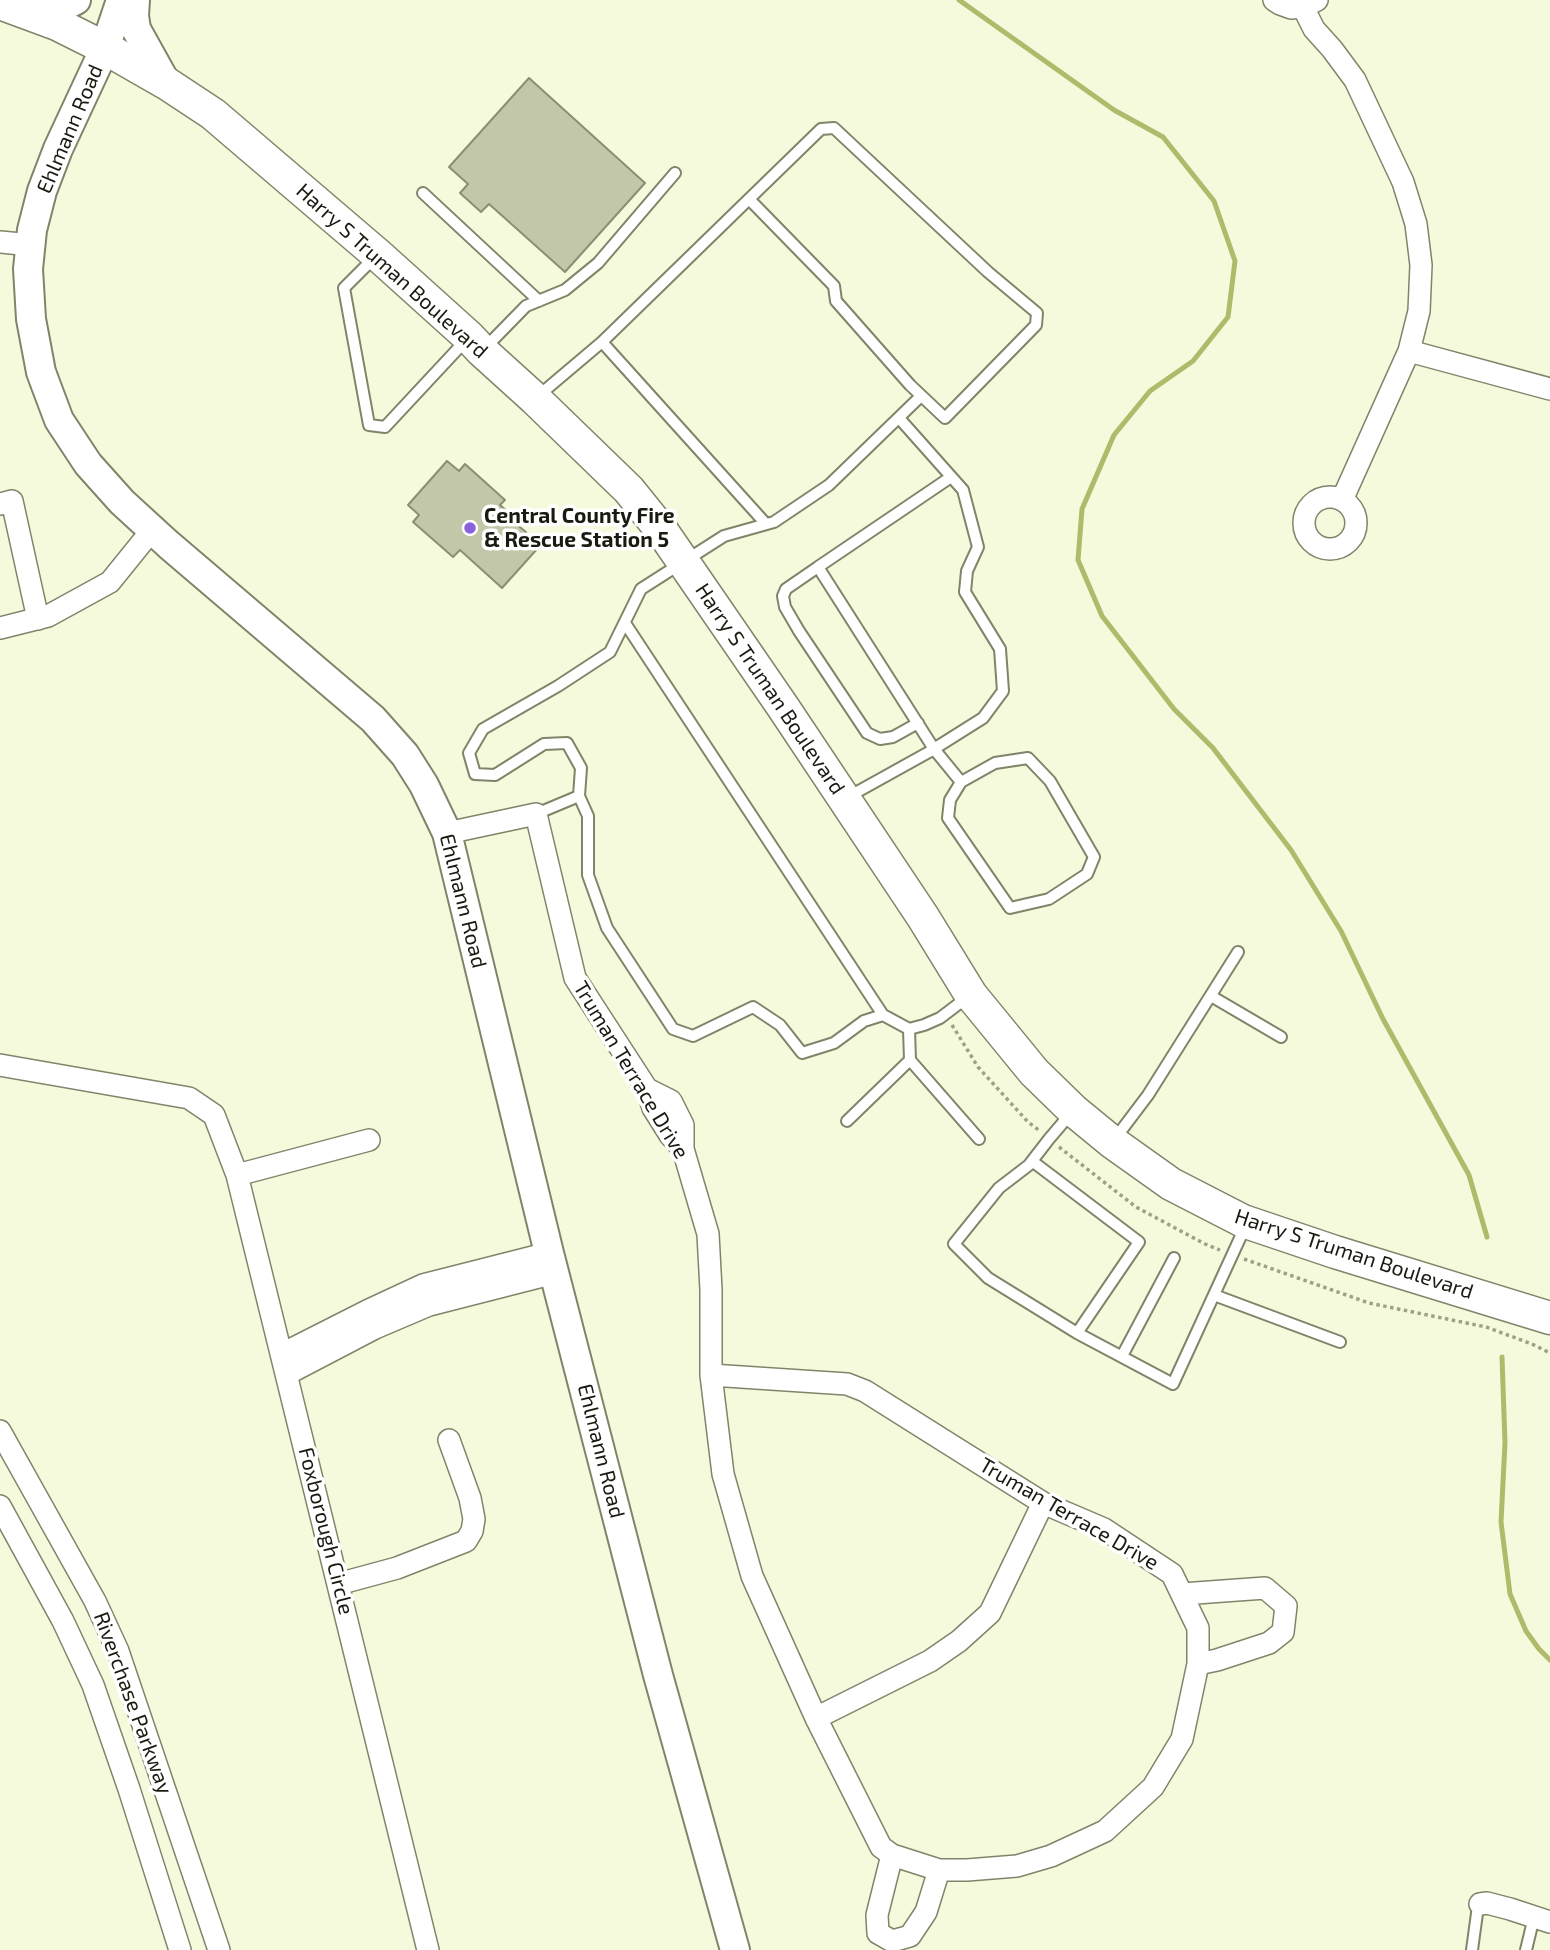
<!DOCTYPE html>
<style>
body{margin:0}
canvas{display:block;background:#f5fadc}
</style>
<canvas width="1550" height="1950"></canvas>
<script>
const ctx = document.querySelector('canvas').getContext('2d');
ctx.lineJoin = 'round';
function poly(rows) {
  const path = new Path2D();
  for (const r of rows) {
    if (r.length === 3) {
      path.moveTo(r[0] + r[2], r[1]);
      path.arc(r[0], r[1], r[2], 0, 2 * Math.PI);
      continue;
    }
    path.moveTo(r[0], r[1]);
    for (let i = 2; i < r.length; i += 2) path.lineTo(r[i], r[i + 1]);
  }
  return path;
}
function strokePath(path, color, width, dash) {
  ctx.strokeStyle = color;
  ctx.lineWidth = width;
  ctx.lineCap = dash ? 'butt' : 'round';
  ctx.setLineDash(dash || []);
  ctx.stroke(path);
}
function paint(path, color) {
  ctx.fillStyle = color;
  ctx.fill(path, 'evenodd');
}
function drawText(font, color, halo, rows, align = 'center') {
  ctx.font = font + ' "Exo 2",sans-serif';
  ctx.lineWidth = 7;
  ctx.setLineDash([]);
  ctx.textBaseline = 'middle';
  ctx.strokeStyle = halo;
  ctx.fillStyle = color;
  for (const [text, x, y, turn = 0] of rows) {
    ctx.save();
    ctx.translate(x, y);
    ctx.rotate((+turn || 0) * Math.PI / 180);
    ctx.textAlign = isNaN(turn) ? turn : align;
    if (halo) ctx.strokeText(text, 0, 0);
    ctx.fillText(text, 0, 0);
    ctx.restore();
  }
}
strokePath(poly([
 [959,0,1114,110,1163,137,1214,201,1235,261,1228,317,1193,361,1150,391,1114,435,1082,509,1078,560,1102,616,1174,709,1213,748,1291,850,1341,931,1383,1019,1469,1175,1487,1237],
 [1502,1357,1505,1443,1501,1522,1510,1594,1526,1631,1539,1649,1550,1660]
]), '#afbb6b', 5);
const building = poly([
 [529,78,645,183,565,272,489,204,481,212,460,193,468,184,449,167,529,78],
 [447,461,459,471,465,464,505,500,500,505,517,520,515,523,526,532,523,535,538,548,502,588,460,550,453,557,413,522,419,515,408,505,447,461]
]);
paint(building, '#c2c7aa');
strokePath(building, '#8a8f73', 2);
const lane = poly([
 [423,193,539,301],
 [376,256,344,288,369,425,385,427,467,339],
 [602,342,766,524],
 [484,349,526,306,565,290,598,263,675,173],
 [921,396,829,485,774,522,724,536,641,589,610,652,558,686,483,729,469,753,475,774,495,775,544,744,567,743,581,768,579,796,588,816,588,875,607,928,673,1029,693,1036,753,1007,780,1025,802,1053,834,1043,864,1021,883,1015,909,1029,924,1025,940,1018,969,996],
 [537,397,602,342,821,129,834,128,988,272,1037,313,1036,325,945,418,910,385,836,301,834,286,749,199],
 [951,477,818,567,934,749,961,782,950,800,948,818,1010,908,1049,899,1087,874,1094,857,1050,781,1028,758,995,763,961,782],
 [818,567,786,589,783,596,785,607,799,631,867,733,880,739,893,737,918,723],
 [625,623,883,1015],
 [848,797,929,752,983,718,1003,691,1000,649,965,592,967,571,978,547,963,490,899,418],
 [536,814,579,796],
 [1211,996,1281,1037],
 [909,1029,910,1060,979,1139],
 [847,1121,910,1060],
 [1114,1140,1148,1095,1238,952],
 [1032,1161,1139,1242,1077,1333,988,1278,954,1244,999,1188,1029,1165,1032,1161,1049,1139,1072,1112],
 [1214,1295,1340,1342],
 [1077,1333,1173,1384,1246,1225],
 [1122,1356,1174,1258],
 [1472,1950,1478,1906,1480,1904],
 [1526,1950,1534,1917]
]);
const street = poly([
 [1274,0,1280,4,1291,8,1303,7,1317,0],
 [1303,7,1314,29,1332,49,1355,80,1403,182,1416,224,1421,265,1419,311,1409,351,1342,500],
 [0,242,31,245],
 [1409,351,1550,389],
 [1330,523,26],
 [0,504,12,501,38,619],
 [0,628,48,616,110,582,152,530],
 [447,833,536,814,575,978,647,1089,653,1108,670,1135,683,1149,708,1234,711,1290,711,1375],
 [0,1065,189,1098,214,1115,237,1175,428,1950],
 [647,1089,671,1101,683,1125,683,1149],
 [237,1175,369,1140],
 [282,1354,367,1311,423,1285,549,1253],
 [287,1374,375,1328,429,1305,554,1273],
 [711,1375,847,1384,865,1391,1043,1503,1104,1529,1172,1574,1198,1628,1198,1664,1182,1739,1153,1787,1105,1831,1051,1856,1017,1866,967,1870,939,1870,892,1855,881,1847,816,1718,752,1576,723,1474,711,1375],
 [0,1431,95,1601,118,1651,219,1950],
 [0,1506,63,1621,93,1685,129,1789,180,1950],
 [338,1584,397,1568,466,1541,472,1531,474,1519,470,1498,449,1440],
 [1182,1594,1265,1588,1286,1606,1283,1632,1269,1643,1217,1660,1198,1664],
 [816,1718,930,1661,959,1641,990,1613,1043,1503],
 [892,1855,877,1915,878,1933,892,1941,910,1936,926,1912,939,1870],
 [1480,1904,1487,1903,1510,1909,1550,1922]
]);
const secondary = poly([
 [121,0,105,48,58,149,42,191,32,230,28,269,31,319,41,372,59,420,88,464,122,502,169,545,373,719,405,755,424,785,447,833,549,1253,658,1675,735,1950],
 [135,0,134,16,136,29,166,83],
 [26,13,59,9,76,0]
]);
const primary = poly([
 [0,3,57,24,105,48,166,83,213,114,378,255,469,337,482,351,535,399,629,490,662,531,783,707,923,917,971,995,1034,1072,1073,1110,1112,1142,1171,1184,1243,1221,1335,1252,1550,1318]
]);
strokePath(lane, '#80856a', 14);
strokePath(street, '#80856a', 24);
strokePath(secondary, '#80856a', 32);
strokePath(primary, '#80856a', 35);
strokePath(poly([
 [952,1025,978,1067,1028,1122,1040,1131],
 [1059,1147,1136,1207,1205,1244,1220,1250],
 [1244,1259,1369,1303,1486,1327,1532,1344,1550,1353]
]), '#9da18a', 3.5, [3.5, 3.5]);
strokePath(lane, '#fff', 10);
strokePath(street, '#fff', 21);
strokePath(secondary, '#fff', 28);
strokePath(primary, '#fff', 32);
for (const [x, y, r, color] of [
 [470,528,7,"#8961db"]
]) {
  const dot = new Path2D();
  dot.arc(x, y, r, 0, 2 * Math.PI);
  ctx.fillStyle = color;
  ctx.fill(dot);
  strokePath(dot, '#fff', 2.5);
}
drawText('21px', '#191b10', '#fff', [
 ["Ehlmann Road",70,129,-67],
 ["Harry S Truman Boulevard",392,271,42],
 ["Harry S Truman Boulevard",770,689,56],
 ["Ehlmann Road",463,901,76],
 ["Truman Terrace Drive",631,1070,59],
 ["Harry S Truman Boulevard",1354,1254,18],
 ["Ehlmann Road",601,1451,76],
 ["Truman Terrace Drive",1069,1514,30],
 ["Foxborough Circle",326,1531,76],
 ["Riverchase Parkway",133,1703,70]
]);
drawText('bold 21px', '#191b10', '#fff', [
 ["Central County Fire",484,516],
 ["& Rescue Station 5",484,540]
], 'left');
</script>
